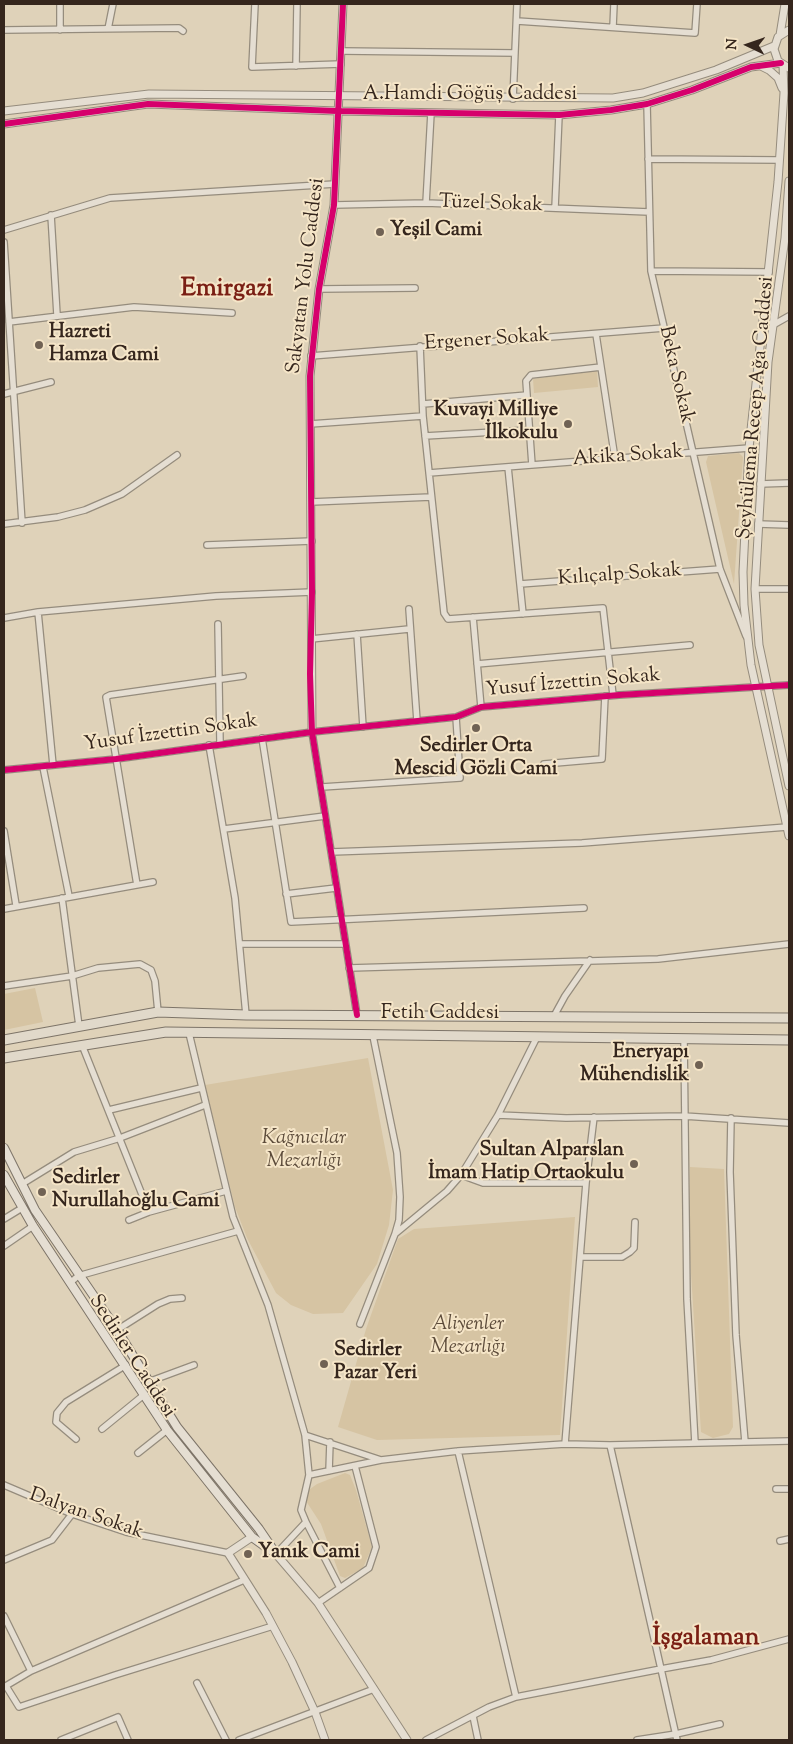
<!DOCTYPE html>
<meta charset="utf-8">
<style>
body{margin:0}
#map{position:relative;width:793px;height:1744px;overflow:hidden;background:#dfd2b9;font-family:"Sorts Mill Goudy",serif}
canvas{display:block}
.frame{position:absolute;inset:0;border:5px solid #35261d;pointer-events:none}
.north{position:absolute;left:723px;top:20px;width:50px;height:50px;-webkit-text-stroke:4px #f5e5c7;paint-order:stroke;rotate:273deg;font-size:14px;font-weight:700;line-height:20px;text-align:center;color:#35261d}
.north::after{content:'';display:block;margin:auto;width:18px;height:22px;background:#35261d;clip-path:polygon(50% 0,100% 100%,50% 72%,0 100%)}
</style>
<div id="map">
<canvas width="793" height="1744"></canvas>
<div class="frame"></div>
<div class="north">N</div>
</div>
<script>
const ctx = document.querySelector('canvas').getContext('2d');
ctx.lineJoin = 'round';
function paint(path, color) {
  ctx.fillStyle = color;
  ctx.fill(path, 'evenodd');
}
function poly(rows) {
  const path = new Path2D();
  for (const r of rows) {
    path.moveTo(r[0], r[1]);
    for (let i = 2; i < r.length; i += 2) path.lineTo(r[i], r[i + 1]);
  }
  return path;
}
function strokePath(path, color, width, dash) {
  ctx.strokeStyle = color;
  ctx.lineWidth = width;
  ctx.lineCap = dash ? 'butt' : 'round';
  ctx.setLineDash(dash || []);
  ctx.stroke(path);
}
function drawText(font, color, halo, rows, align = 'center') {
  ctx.font = font + ' "Sorts Mill Goudy",serif';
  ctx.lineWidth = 4;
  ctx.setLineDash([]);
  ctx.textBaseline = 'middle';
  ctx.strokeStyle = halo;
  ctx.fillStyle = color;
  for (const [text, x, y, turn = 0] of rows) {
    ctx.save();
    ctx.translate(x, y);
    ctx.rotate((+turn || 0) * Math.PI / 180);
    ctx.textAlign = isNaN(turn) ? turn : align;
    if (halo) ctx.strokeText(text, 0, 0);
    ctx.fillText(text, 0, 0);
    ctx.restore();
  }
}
paint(poly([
 [597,370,598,387,534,393,533,379],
 [739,453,743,457,734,584,706,462,708,456],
 [35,988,43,1022,4,1030,4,994],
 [368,1058,393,1190,389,1225,377,1264,343,1313,313,1314,291,1305,276,1293,247,1238,235,1207,205,1085],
 [690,1167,724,1169,733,1427,729,1434,713,1438,701,1432,689,1241],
 [575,1217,560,1435,377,1440,338,1427,366,1329,398,1239,414,1229],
 [345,1473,350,1475,356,1490,372,1547,363,1568,345,1578,340,1576,321,1524,306,1501,306,1492,317,1484]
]), '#d6c4a3');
const minor = poly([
 [255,4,252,67,341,64],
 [517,21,695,33,697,4],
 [613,27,614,4],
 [108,29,113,4],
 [4,30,179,28,183,31],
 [60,30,60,4],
 [342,51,515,53],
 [296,66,297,4],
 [513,99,517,4],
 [647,104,651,271,720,569,746,636],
 [648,159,779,160],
 [426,203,431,113],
 [334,205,426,203,649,212],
 [555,208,559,115],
 [51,215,57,315],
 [4,230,110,198,335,184],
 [4,242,22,523],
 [651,271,769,272],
 [319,289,415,288],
 [9,322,134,307,232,313],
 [773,325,789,316],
 [596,334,615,459],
 [420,346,423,416,444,613,448,619,603,608,613,695],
 [311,356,664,328],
 [4,394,51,382],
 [423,404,527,395],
 [310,424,423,416],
 [425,436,529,430],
 [532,465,526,381,531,375,601,367],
 [508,467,523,614],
 [429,473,749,448],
 [760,484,789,483],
 [311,502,431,497],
 [4,524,58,517,85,510,122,494,177,455],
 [758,524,789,525],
 [207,545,312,541],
 [520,584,720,569],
 [755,589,789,589],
 [409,609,417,721],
 [38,612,53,765],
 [473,617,481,707],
 [4,618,38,612,216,596,312,592],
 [218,624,220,743],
 [357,634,363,727],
 [311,639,409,629],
 [477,664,690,645],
 [312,732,357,1015],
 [262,738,291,922,584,908],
 [209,745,235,898,246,1015],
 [544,764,602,759,605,696],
 [43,767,69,896],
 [4,770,116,759,312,732,456,717,481,707,619,695,789,685],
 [322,787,460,778,456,717],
 [224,829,325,816],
 [4,831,16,905],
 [331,852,582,843,787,827],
 [137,885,106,697,110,695,243,676],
 [286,894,336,888],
 [62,898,79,1026],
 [4,909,153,882],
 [240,944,345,944],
 [349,968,658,959,789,944],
 [4,986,72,976,98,968,140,964,151,970,155,981,158,1012],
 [554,1016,565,996,590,960],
 [189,1033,233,1217,268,1305,305,1435,309,1475,301,1510,306,1522,276,1554],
 [684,1038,687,1299,695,1443],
 [82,1045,149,1212],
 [109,1110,201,1088],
 [498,1115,566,1118,684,1116,789,1123],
 [731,1118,730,1172,736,1335,745,1442],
 [461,1175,483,1183,586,1183],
 [22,1184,74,1152,120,1138,205,1105],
 [4,1219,22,1208],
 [129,1220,149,1212,226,1191],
 [395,1234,447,1191,461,1175,498,1115,537,1037],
 [4,1246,33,1226],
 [581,1257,622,1257,630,1252,634,1248,635,1222],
 [70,1283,78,1276,238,1231],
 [360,1324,395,1234,399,1220,400,1197,397,1153,373,1036],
 [117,1330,158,1304,170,1299,182,1298],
 [148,1382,194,1365],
 [102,1429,145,1394],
 [305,1435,381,1460,458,1451,565,1444,610,1445,789,1441],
 [76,1439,56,1422,57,1413,66,1402,126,1365],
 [565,1444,586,1183,594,1117],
 [610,1445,661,1669,711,1660,789,1639],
 [458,1451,516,1697],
 [138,1453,167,1430],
 [329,1471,330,1442],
 [309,1475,381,1460],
 [4,1485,72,1514,126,1532,228,1553],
 [776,1489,789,1489],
 [306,1522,340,1588],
 [780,1541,789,1539],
 [4,1560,52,1540,72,1514],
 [318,1603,369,1568,376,1547,355,1466],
 [4,1616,31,1671],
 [197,1683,226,1740],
 [6,1686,19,1707,115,1675,273,1626],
 [4,1687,31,1671,244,1580],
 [473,1716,478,1740],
 [61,1740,118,1717,128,1740],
 [239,1740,374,1689],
 [426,1740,489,1707,516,1697,661,1669,677,1740],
 [637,1740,676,1734,720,1724]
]);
const tertiary = poly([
 [789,30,778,37,774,49,778,61,789,68],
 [780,35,785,4],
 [783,65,784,93,778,182,749,448,743,572,744,605,751,665,789,836],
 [761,66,769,70,778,78,782,88],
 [4,111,149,94,613,98,643,93,716,70,774,46],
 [4,124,148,104,337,111,559,115,611,110,647,104,692,90,751,67,781,63],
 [789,181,785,238,768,362,755,589,759,645,789,786],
 [312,732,310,376,319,289,334,205,343,4],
 [252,1537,228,1553,266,1613,292,1662,315,1712,325,1740],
 [276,1554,318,1603,407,1740]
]);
const secondary = poly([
 [4,1148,35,1210,117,1330,177,1427,259,1529,276,1554],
 [4,1175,33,1226,167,1430,252,1537,270,1550]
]);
const primary = poly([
 [4,1040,158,1012,246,1015,789,1018],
 [4,1058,166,1032,789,1040]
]);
strokePath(minor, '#958c7d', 8);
strokePath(tertiary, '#958c7d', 9);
strokePath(secondary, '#7d7468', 10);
strokePath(primary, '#7d7468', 11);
strokePath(minor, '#e5ded2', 5.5);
strokePath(tertiary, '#e5ded2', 7);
strokePath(secondary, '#e5ded2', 8);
strokePath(primary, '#e1d9ca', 9);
strokePath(poly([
 [343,4,334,205,319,289,310,376,312,592,310,674,312,732,357,1015],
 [4,124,148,104,337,111,559,115,611,110,647,104,692,90,751,67,781,63],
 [4,770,116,759,312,732,456,717,481,707,619,695,789,685]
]), '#d6006c', 6);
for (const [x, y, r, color] of [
 [380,232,5,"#706254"],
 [39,345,5,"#706254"],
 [568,424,5,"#706254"],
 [476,728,5,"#706254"],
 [699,1065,5,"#706254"],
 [634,1164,5,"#706254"],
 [42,1192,5,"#706254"],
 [324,1364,5,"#706254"],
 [248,1554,5,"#706254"]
]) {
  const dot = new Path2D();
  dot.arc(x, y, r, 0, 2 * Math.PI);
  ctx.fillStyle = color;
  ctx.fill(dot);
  strokePath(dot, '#f5e5c7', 2);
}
drawText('20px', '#35261d', '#f5e5c7', [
 ["A.Hamdi Göğüş Caddesi",470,96],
 ["Tüzel Sokak",491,205,2],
 ["Sakyatan Yolu Caddesi",307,276,-83],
 ["Ergener Sokak",487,341,-4],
 ["Beka Sokak",675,375,77],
 ["Şeyhülema Recep Ağa Caddesi",757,408,-85],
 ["Akika Sokak",628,457,-4],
 ["Kılıçalp Sokak",620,576,-4],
 ["Yusuf İzzettin Sokak",573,684,-5],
 ["Yusuf İzzettin Sokak",171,734,-8],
 ["Fetih Caddesi",440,1015],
 ["Sedirler Caddesi",131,1357,57],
 ["Dalyan Sokak",86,1515,19]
]);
drawText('bold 20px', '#35261d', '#f5e5c7', [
 ["Yeşil Cami",390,232],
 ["Hazreti",49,334],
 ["Hamza Cami",49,357],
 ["Kuvayi Milliye",558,412,"right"],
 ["İlkokulu",558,435,"right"],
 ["Sedirler Orta",476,748,"center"],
 ["Mescid Gözli Cami",476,771,"center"],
 ["Eneryapı",689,1054,"right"],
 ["Mühendislik",689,1077,"right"],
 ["Sultan Alparslan",624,1152,"right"],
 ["İmam Hatip Ortaokulu",624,1175,"right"],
 ["Sedirler",52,1180],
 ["Nurullahoğlu Cami",52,1203],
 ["Sedirler",334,1352],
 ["Pazar Yeri",334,1375],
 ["Yanık Cami",258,1554]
], 'left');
drawText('italic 20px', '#5c4b3a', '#f5e5c7', [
 ["Kağnıcılar",304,1140],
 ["Mezarlığı",304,1163],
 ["Aliyenler",468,1326],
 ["Mezarlığı",468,1349]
]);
drawText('bold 25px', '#7a1f14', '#f5e5c7', [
 ["Emirgazi",227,291],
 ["İşgalaman",706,1640]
]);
</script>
